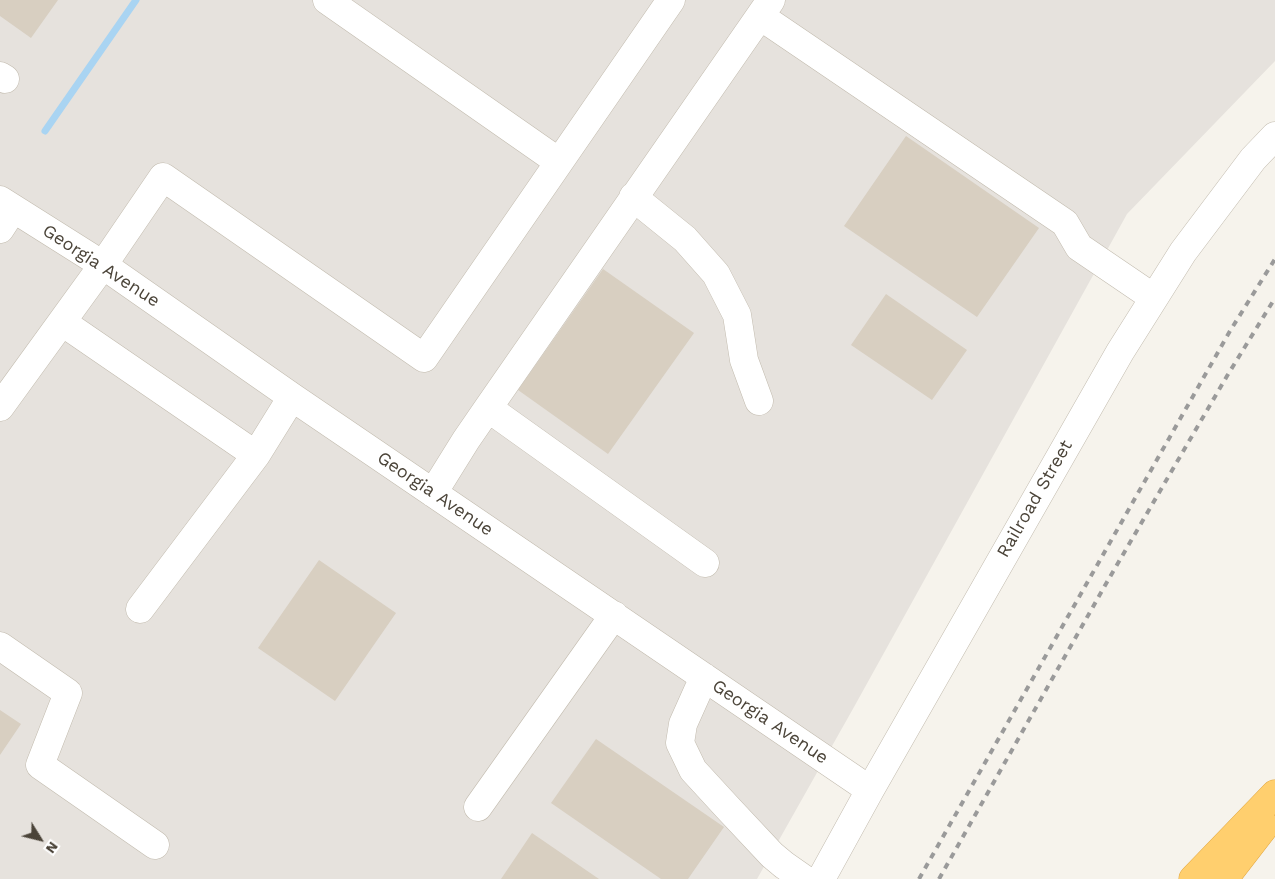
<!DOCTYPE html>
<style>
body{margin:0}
#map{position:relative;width:1275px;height:879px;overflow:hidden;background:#f6f3ec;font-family:"Work Sans",sans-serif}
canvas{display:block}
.north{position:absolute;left:15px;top:814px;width:50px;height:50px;-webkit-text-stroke:4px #fff;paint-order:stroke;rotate:126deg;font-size:14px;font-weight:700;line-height:20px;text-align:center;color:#4b4439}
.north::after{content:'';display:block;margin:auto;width:18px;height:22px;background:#4b4439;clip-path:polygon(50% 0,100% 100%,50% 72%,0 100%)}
</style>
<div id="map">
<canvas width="1275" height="879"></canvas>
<div class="north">N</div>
</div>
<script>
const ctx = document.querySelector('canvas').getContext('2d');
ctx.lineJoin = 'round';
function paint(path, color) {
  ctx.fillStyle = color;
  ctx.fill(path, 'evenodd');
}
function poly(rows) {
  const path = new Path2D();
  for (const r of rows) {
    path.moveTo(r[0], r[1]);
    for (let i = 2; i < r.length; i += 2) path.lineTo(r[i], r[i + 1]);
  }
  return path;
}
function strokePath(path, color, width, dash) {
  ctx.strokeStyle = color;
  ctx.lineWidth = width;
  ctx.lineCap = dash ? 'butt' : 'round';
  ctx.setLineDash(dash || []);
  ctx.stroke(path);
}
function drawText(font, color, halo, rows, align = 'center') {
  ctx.font = font + ' "Work Sans",sans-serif';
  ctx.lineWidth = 4.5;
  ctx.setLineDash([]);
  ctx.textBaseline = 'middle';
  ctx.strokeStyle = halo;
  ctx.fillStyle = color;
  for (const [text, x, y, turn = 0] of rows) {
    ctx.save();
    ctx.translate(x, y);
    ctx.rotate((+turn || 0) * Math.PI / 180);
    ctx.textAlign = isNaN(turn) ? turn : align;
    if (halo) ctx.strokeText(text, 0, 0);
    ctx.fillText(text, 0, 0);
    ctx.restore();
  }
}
paint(poly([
 [0,0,1275,0,1275,61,1127,214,854,707,757,879,0,879]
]), '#e6e2dd');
strokePath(poly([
 [45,131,136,0]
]), '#a9d4f2', 7);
paint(poly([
 [0,0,58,0,31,38,0,16],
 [906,136,1039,228,977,317,844,226],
 [603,269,694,333,608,454,518,390],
 [886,294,967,350,932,400,851,345],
 [319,560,396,613,335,701,258,648],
 [0,710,21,724,0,755],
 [596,739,724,827,688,879,661,879,551,803],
 [532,833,599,879,501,879]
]), '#d8cfc1');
const minor = poly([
 [327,0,559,162],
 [760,16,1065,223,1079,247,1154,298],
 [0,76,5,79],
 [633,197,685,239,716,274,737,315,744,360,759,401],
 [0,200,103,265,292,397,870,790],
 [0,229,13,209],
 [62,322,256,455],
 [0,407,103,265,163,177,424,358,671,0],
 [488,408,705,563],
 [433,493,466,440,488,408,771,0],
 [140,609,256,455,292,397],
 [0,646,68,693,40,765,155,845],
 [704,677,683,724,680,743,693,770,727,807,772,855,784,865,804,879],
 [478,807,614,615],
 [821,879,870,790,1120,352,1183,252,1253,159,1275,136]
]);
const highway = poly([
 [1193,879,1275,794],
 [1224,879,1265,826]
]);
strokePath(minor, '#c2bbae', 29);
strokePath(highway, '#e0a43c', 29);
strokePath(minor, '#fff', 28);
strokePath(highway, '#ffcf6e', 28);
strokePath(poly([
 [919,879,1230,331,1275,259],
 [939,879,1107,582,1227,376,1275,298]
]), '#9a9a9a', 4, [6, 6]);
drawText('18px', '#4b4439', '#fff', [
 ["Georgia Avenue",101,266,33],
 ["Georgia Avenue",435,494,34],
 ["Railroad Street",1035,499,-60],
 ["Georgia Avenue",770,722,34]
]);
</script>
